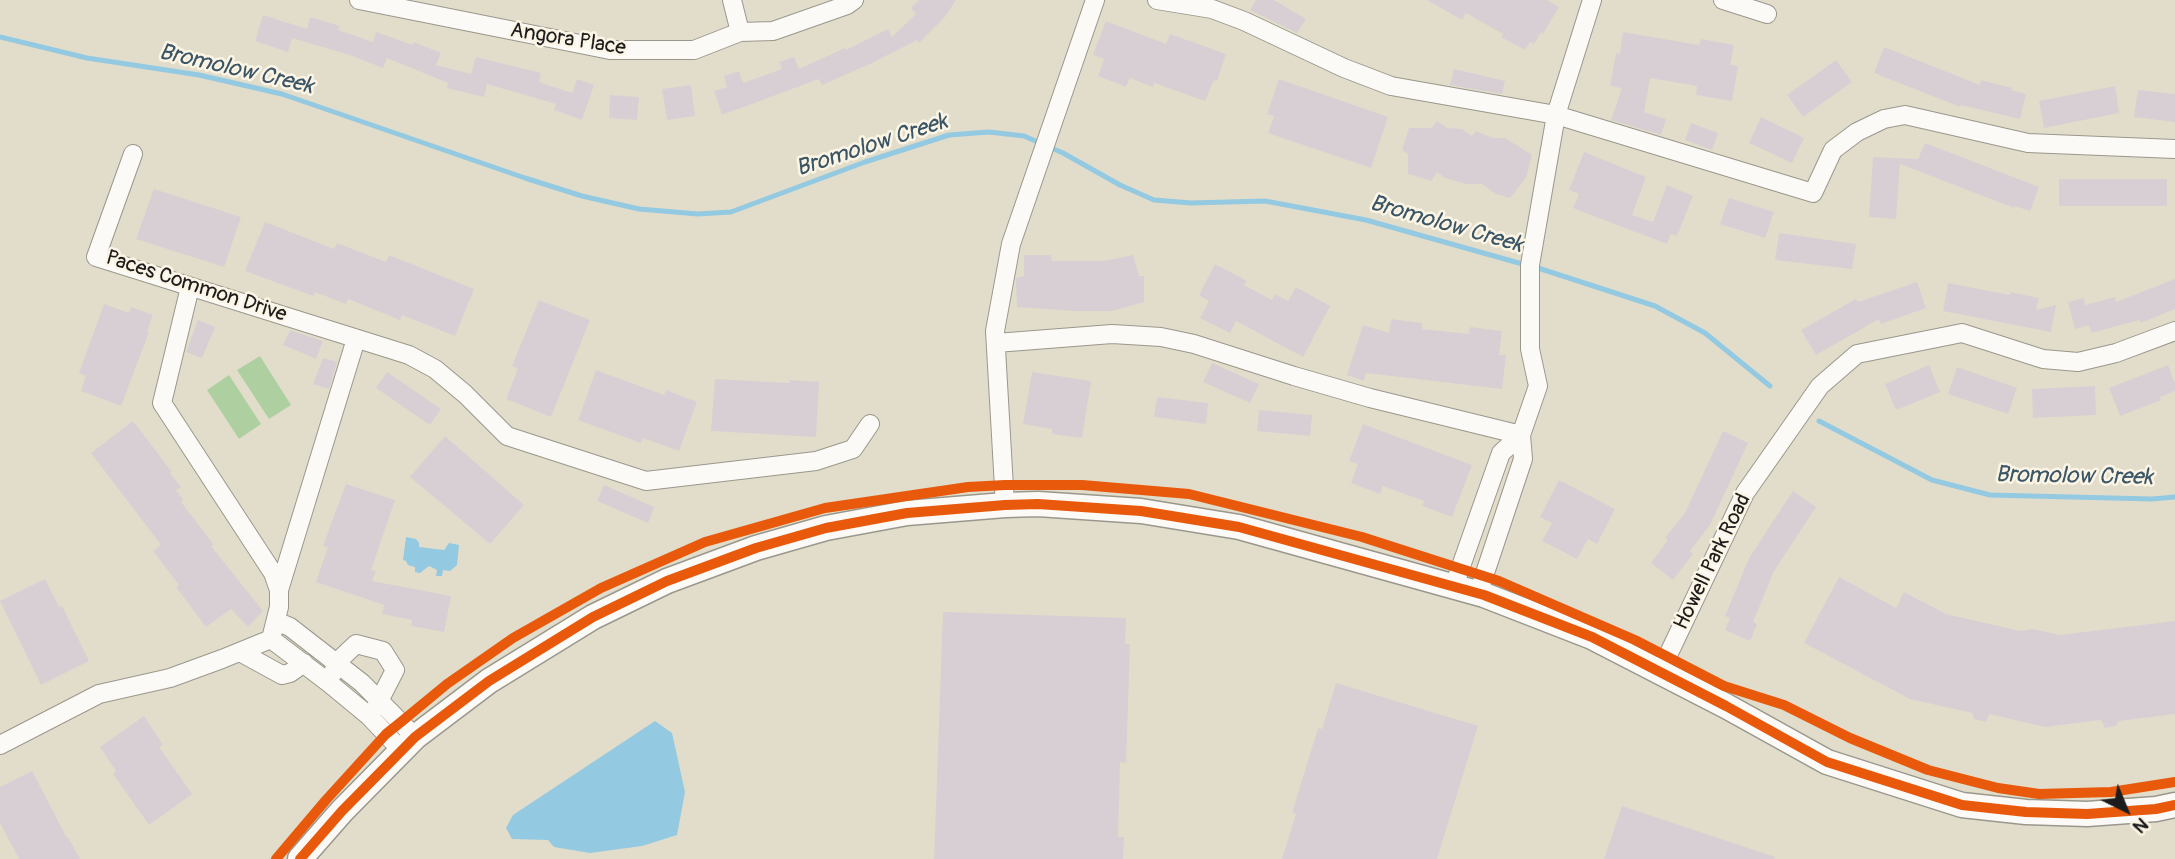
<!DOCTYPE html>
<style>
body{margin:0}
#map{position:relative;width:2175px;height:859px;overflow:hidden;background:#e2ddca;font-family:Pangolin,sans-serif}
canvas{display:block}
.north{position:absolute;left:2091px;top:775px;width:70px;height:70px;-webkit-text-stroke:5px #fcf5e5;paint-order:stroke;rotate:137deg;font-size:19px;font-weight:700;line-height:28px;text-align:center;color:#1c1c1c}
.north::after{content:'';display:block;margin:auto;width:24px;height:32px;background:#1c1c1c;clip-path:polygon(50% 0,100% 100%,50% 72%,0 100%)}
</style>
<div id="map">
<canvas width="2175" height="859"></canvas>
<div class="north">N</div>
</div>
<script>
const ctx = document.querySelector('canvas').getContext('2d');
ctx.lineJoin = 'round';
function paint(path, color) {
  ctx.fillStyle = color;
  ctx.fill(path, 'evenodd');
}
function poly(rows) {
  const path = new Path2D();
  for (const r of rows) {
    path.moveTo(r[0], r[1]);
    for (let i = 2; i < r.length; i += 2) path.lineTo(r[i], r[i + 1]);
  }
  return path;
}
function strokePath(path, color, width, dash) {
  ctx.strokeStyle = color;
  ctx.lineWidth = width;
  ctx.lineCap = dash ? 'butt' : 'round';
  ctx.setLineDash(dash || []);
  ctx.stroke(path);
}
function drawText(font, color, halo, rows, align = 'center') {
  ctx.font = font + ' Pangolin,sans-serif';
  ctx.lineWidth = 5;
  ctx.setLineDash([]);
  ctx.textBaseline = 'middle';
  ctx.strokeStyle = halo;
  ctx.fillStyle = color;
  for (const [text, x, y, turn = 0] of rows) {
    ctx.save();
    ctx.translate(x, y);
    ctx.rotate((+turn || 0) * Math.PI / 180);
    ctx.textAlign = isNaN(turn) ? turn : align;
    if (halo) ctx.strokeText(text, 0, 0);
    ctx.fillText(text, 0, 0);
    ctx.restore();
  }
}
paint(poly([
 [260,356,291,405,269,419,237,370],
 [229,375,261,424,239,439,207,390]
]), '#aed0a0');
paint(poly([
 [406,537,416,539,419,543,419,547,444,550,449,543,459,545,457,565,450,571,443,570,442,576,436,576,437,570,429,566,420,573,415,572,415,567,408,565,406,561,403,560],
 [655,721,672,733,685,792,677,835,642,846,590,853,554,847,548,840,512,839,506,828,513,815]
]), '#94c9e2');
strokePath(poly([
 [0,37,87,58,199,75,282,94,525,178,582,196,639,209,698,214,731,212,865,162,949,135,989,132,1024,136,1063,153,1120,185,1154,200,1191,203,1265,201,1366,220,1526,265],
 [1535,267,1655,306,1705,333,1770,386],
 [1819,421,1932,480,1990,495,2152,499,2175,497]
]), '#94c9e2', 5);
paint(poly([
 [919,0,956,0,944,18,919,43,917,40,872,63,822,85,819,79,722,115,714,91,727,87,724,76,739,71,743,83,782,69,779,62,794,57,799,69,845,48,846,50,888,29,892,37,916,14,911,8],
 [1256,0,1274,0,1306,19,1297,33,1250,10],
 [1427,0,1547,0,1559,7,1543,34,1541,32,1534,44,1530,42,1525,50,1501,37,1503,34,1466,13,1462,20],
 [263,15,307,29,310,17,340,26,338,30,373,42,376,32,413,45,414,42,441,53,436,65,471,74,476,57,541,73,539,82,572,93,577,79,594,85,582,120,554,110,556,104,487,84,484,97,447,88,448,83,387,58,383,68,350,55,292,38,288,52,255,41],
 [1106,21,1166,44,1170,34,1226,54,1217,81,1214,80,1205,101,1154,83,1153,87,1130,78,1126,87,1098,76,1104,59,1093,55],
 [1623,32,1699,45,1701,39,1734,45,1730,65,1738,66,1732,101,1696,95,1697,86,1650,78,1644,112,1666,119,1661,135,1611,120,1622,88,1610,86,1616,53,1620,54],
 [1884,47,1980,85,1981,80,2012,88,2011,90,2026,94,2020,119,1961,105,1960,107,1874,73],
 [1836,60,1852,82,1803,117,1787,95],
 [1454,69,1505,81,1502,94,1450,85],
 [1279,79,1388,117,1371,168,1268,133,1274,116,1267,114],
 [691,85,695,116,667,120,662,89],
 [2115,86,2119,113,2044,128,2039,101],
 [2138,90,2175,94,2175,122,2134,117],
 [610,95,639,97,637,120,609,118],
 [1761,117,1804,138,1792,163,1749,143],
 [1437,121,1447,128,1462,129,1472,136,1476,131,1493,138,1505,138,1532,155,1526,178,1510,198,1496,194,1482,184,1466,184,1445,178,1437,172,1431,181,1408,174,1408,154,1402,150,1409,128,1432,128],
 [1691,123,1718,133,1712,150,1685,140],
 [1925,143,2039,187,2030,211,2015,206,2014,208,1900,164,1896,219,1869,217,1873,157,1918,159],
 [1584,152,1646,177,1632,215,1653,222,1667,185,1693,196,1677,236,1671,234,1667,244,1573,208,1579,194,1569,190],
 [2059,179,2167,179,2167,206,2059,206],
 [154,189,241,217,224,267,136,239],
 [1729,198,1774,212,1765,238,1720,224],
 [265,222,334,249,337,243,386,262,389,255,474,289,455,336,402,315,400,320,348,299,346,304,315,292,313,296,245,271],
 [1779,233,1856,244,1852,269,1775,260],
 [1024,255,1051,255,1052,261,1104,261,1133,255,1139,276,1144,276,1144,302,1112,311,1076,311,1017,307,1016,281,1016,278,1024,276],
 [1215,264,1247,281,1244,285,1272,300,1275,294,1288,301,1296,287,1330,306,1303,357,1236,321,1230,333,1200,318,1209,301,1199,295],
 [2175,279,2175,309,2141,323,2140,320,2091,333,2089,325,2075,329,2068,302,2084,298,2085,305,2115,297,2116,302],
 [1917,282,1926,308,1881,324,1879,319,1816,355,1801,330,1856,299,1858,302],
 [1948,283,2010,295,2010,292,2039,298,2036,310,2056,305,2051,332,1943,311],
 [539,300,590,320,551,417,506,399,518,369,512,366],
 [104,304,129,313,131,307,153,315,147,331,149,332,121,406,81,391,86,376,79,373],
 [1391,319,1422,323,1422,329,1469,334,1470,327,1502,331,1499,355,1506,355,1502,389,1366,373,1364,381,1347,375,1363,325,1389,333],
 [198,320,215,327,202,358,186,352],
 [290,330,323,341,316,359,283,345],
 [323,358,337,362,329,389,313,384],
 [1212,363,1259,384,1250,403,1203,382],
 [1929,365,1940,392,1896,410,1885,384],
 [2168,365,2175,384,2175,391,2160,397,2161,400,2120,416,2109,388],
 [1957,367,2017,388,2008,414,1948,394],
 [596,370,664,395,666,390,697,402,679,451,643,438,641,443,578,420],
 [387,372,441,409,430,425,376,388],
 [1032,372,1091,381,1082,438,1052,434,1052,429,1023,424],
 [715,379,790,383,790,380,819,382,816,437,711,431],
 [2095,386,2096,415,2033,418,2032,389],
 [1157,397,1208,403,1206,424,1154,417],
 [1259,410,1312,415,1310,436,1257,431],
 [133,421,172,472,170,473,181,487,176,490,183,500,181,502,214,545,211,546,263,611,248,627,231,609,206,627,176,587,179,585,153,551,161,545,91,453],
 [1363,424,1472,465,1452,517,1422,506,1424,501,1383,486,1380,494,1351,483,1358,464,1349,461],
 [1723,431,1748,443,1710,525,1690,551,1693,554,1673,580,1651,563,1668,540,1665,538,1685,513],
 [445,436,524,505,490,544,410,477],
 [1559,480,1615,509,1597,544,1588,539,1577,559,1542,541,1552,523,1540,517],
 [346,484,395,500,371,570,376,571,372,581,451,596,444,632,411,626,412,620,382,614,384,605,316,582,328,547,323,546],
 [604,485,654,507,648,523,597,501],
 [1793,491,1816,507,1774,571,1753,622,1757,624,1750,641,1725,630,1730,618,1725,616,1749,558],
 [1839,577,1896,608,1904,592,1946,614,2020,631,2033,629,2060,635,2175,621,2175,714,2119,721,2116,726,2105,728,2101,720,2045,727,1989,714,1986,722,1974,719,1972,713,1910,699,1804,643],
 [45,579,59,607,62,606,89,661,41,685,0,601],
 [943,612,1126,618,1125,644,1130,644,1126,763,1120,762,1118,837,1124,837,1123,859,934,859],
 [1336,683,1478,726,1437,859,1282,859,1296,814,1292,813,1318,728,1322,729],
 [144,716,163,745,159,747,192,794,149,825,113,774,116,771,100,747],
 [32,771,67,838,68,837,80,859,19,859,0,823,0,787],
 [1622,806,1775,857,1774,859,1604,859]
]), '#d8cfd4');
const street = poly([
 [359,0,610,50,694,50,740,32,773,31,847,5,854,0],
 [732,0,740,32],
 [1157,0,1212,9,1244,21,1344,68,1391,86,1556,115,1813,193,1833,150,1857,132,1884,119,1905,115,2028,143,2175,149],
 [1723,0,1767,14],
 [133,154,96,257,409,355,435,369,465,394,507,436,646,481,816,461,853,449,870,424],
 [190,287,162,403,273,573,279,590],
 [996,343,1112,334,1161,337,1194,344,1294,376,1370,398,1521,435],
 [1005,505,995,331,1011,244,1095,0],
 [1454,586,1501,453,1521,435],
 [1478,594,1523,459,1521,435,1538,386,1530,349,1530,265,1556,115,1592,0],
 [276,621,290,627,362,683,415,737],
 [271,639,279,607,279,590,356,339],
 [271,639,329,683,369,716,401,750],
 [240,652,282,675,290,673,304,663],
 [1660,672,1745,493,1820,386,1857,354,1962,333,2043,359,2078,362,2116,353,2175,331],
 [333,673,336,663,356,644,383,651,395,670,376,707],
 [0,745,99,694,170,678,222,659,271,639]
]);
const secondary = poly([
 [300,859,342,811,415,737,489,681,593,617,667,581,756,548,826,528,907,513,1005,505,1038,504,1141,511,1239,527,1484,595,1592,637,1726,706,1827,762,1962,805,2026,812,2087,814,2156,809,2175,805]
]);
strokePath(street, '#9a978c', 20);
strokePath(secondary, '#9a978c', 27);
strokePath(street, '#fbfaf7', 18);
strokePath(secondary, '#fbfaf7', 24);
strokePath(poly([
 [276,859,326,800,386,734,401,722,447,684,513,638,601,588,705,542,825,508,968,487,1005,485,1082,485,1189,494,1362,537,1499,581,1635,640,1724,686,1784,705,1850,738,1928,770,1998,788,2039,794,2111,792,2175,782],
 [300,859,342,811,415,737,489,681,593,617,667,581,756,548,826,528,907,513,1005,505,1038,504,1141,511,1239,527,1484,595,1592,637,1726,706,1827,762,1962,805,2026,812,2087,814,2156,809,2175,805]
]), '#e8590c', 10);
drawText('21px', '#1c1c1c', '#fcf5e5', [
 ["Angora Place",568,40,9],
 ["Paces Common Drive",196,287,18],
 ["Howell Park Road",1713,562,-64]
]);
drawText('italic 23px', '#3a5565', '#fcf5e5', [
 ["Bromolow Creek",236,70,13],
 ["Bromolow Creek",872,146,-18],
 ["Bromolow Creek",1446,225,16],
 ["Bromolow Creek",2074,477,1]
]);
</script>
